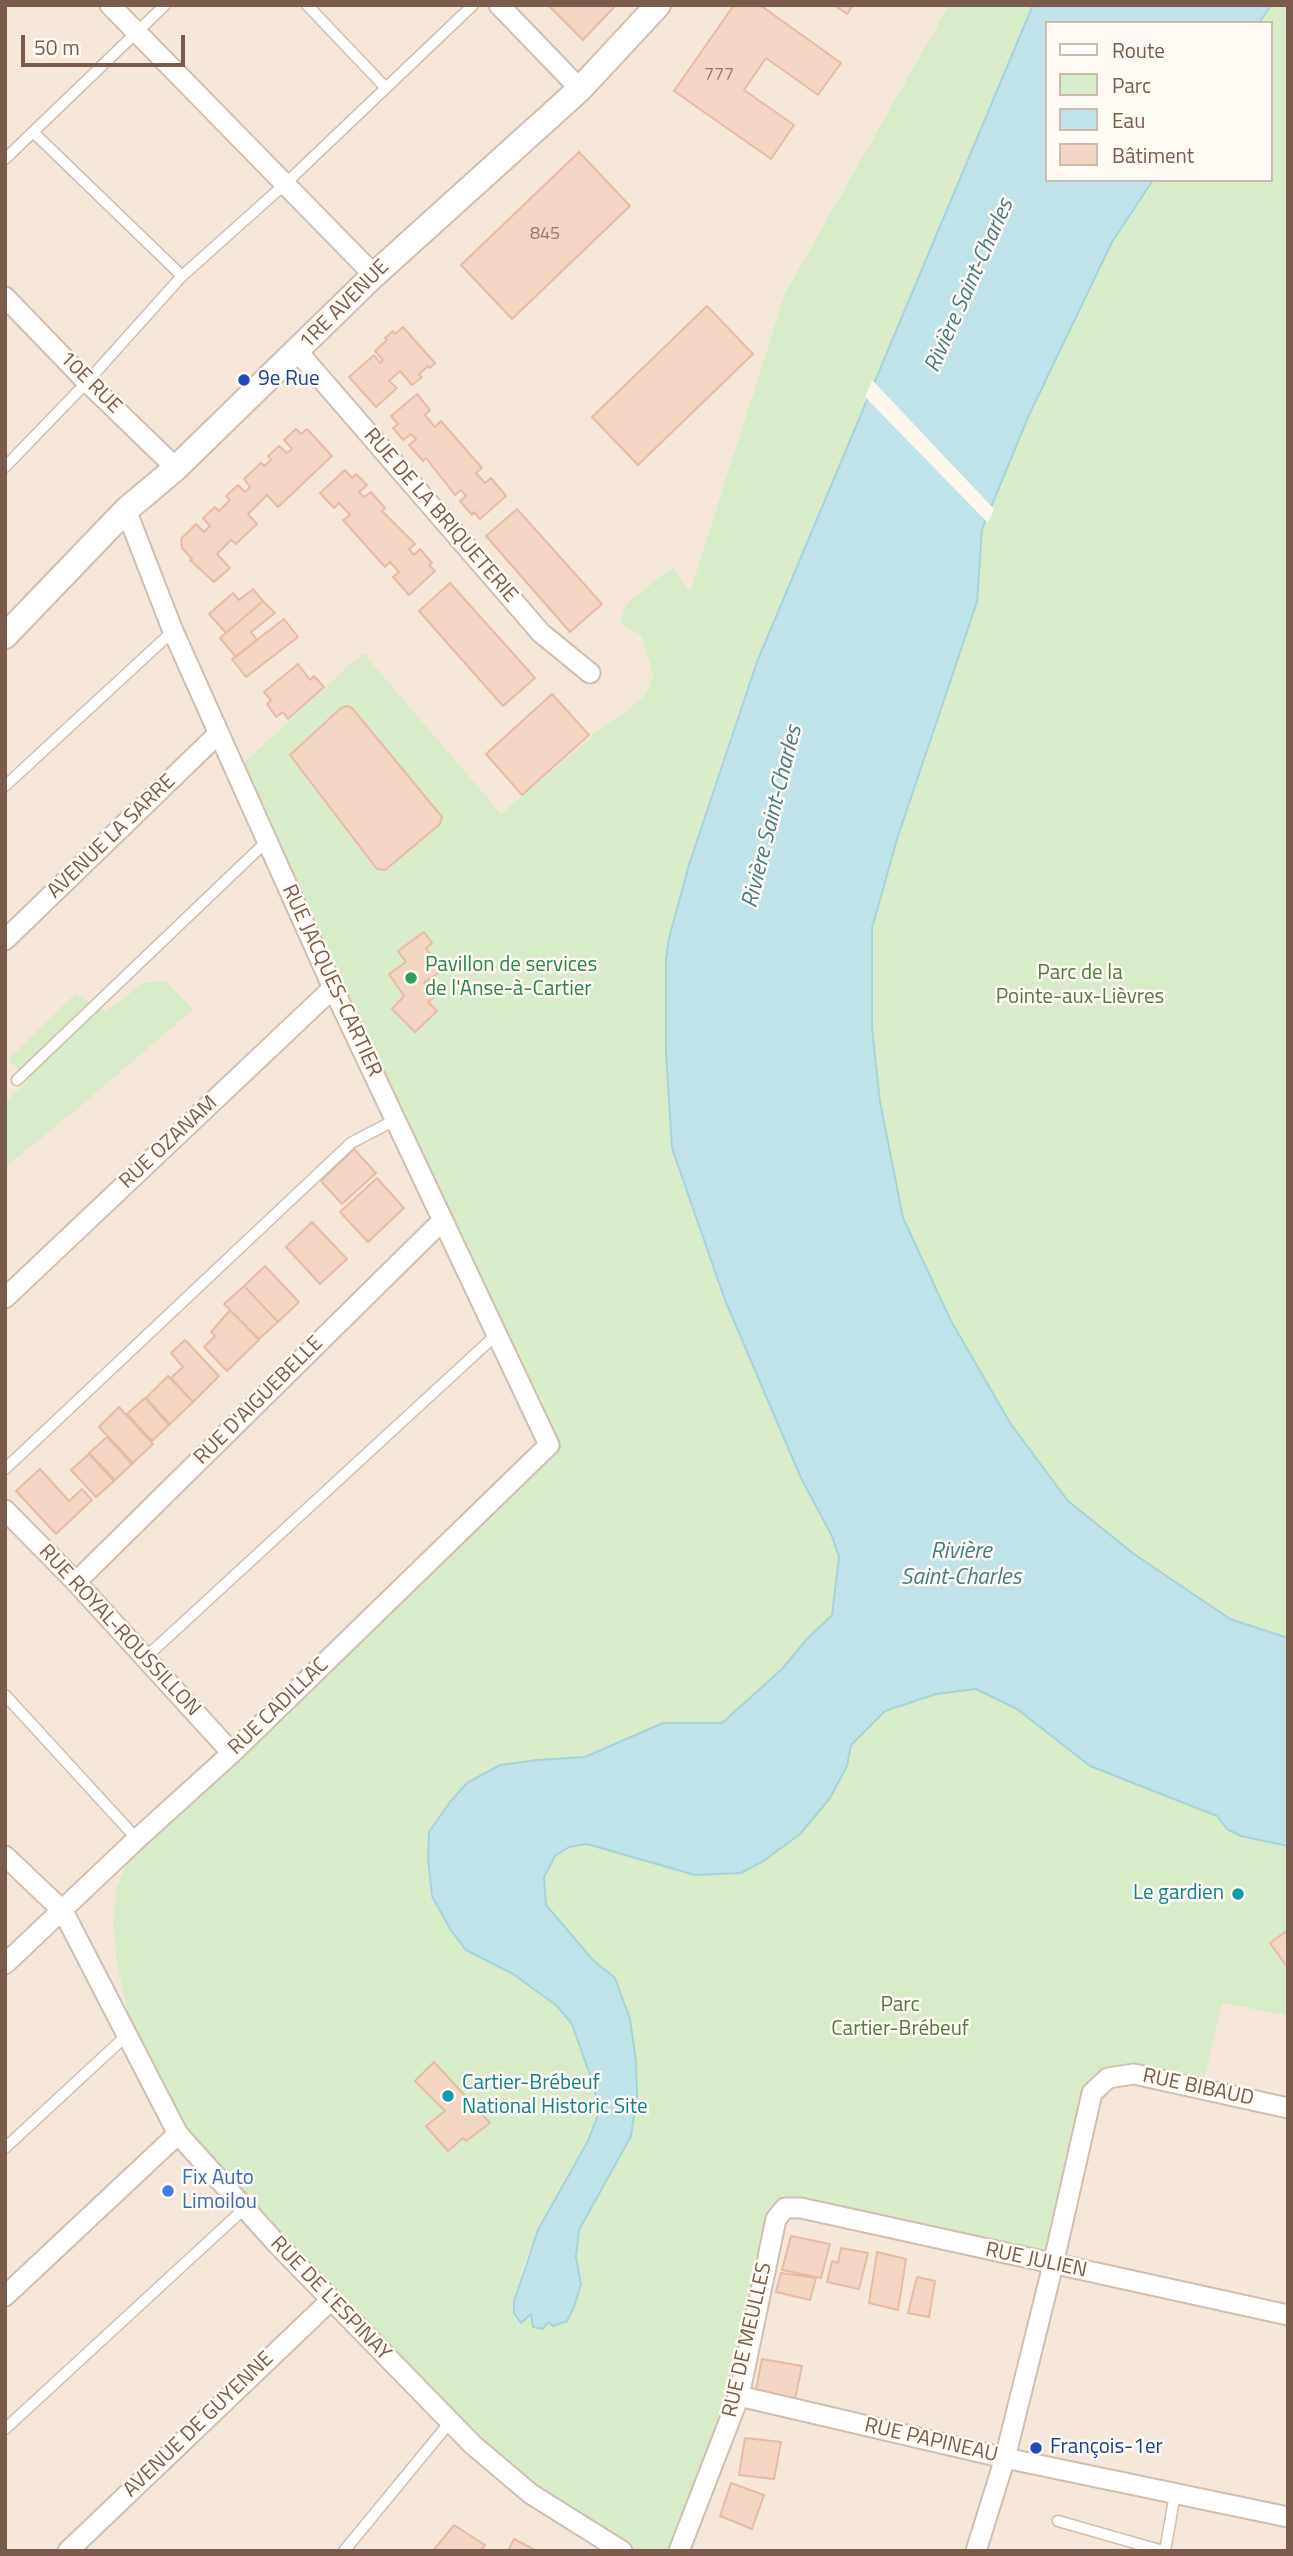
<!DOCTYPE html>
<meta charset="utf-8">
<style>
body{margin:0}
#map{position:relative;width:1293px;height:2556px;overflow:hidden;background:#fdf6ec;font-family:"Titillium Web",sans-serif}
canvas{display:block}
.frame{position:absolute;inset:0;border:7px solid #7a5c4d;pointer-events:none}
.legend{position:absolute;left:1045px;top:21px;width:228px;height:161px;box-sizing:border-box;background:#fffaf3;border:2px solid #cabbb1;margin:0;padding:9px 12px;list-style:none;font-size:21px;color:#7a5c4d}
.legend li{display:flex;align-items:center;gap:14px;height:35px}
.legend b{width:35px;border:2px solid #cabbb1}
.scale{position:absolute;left:21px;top:35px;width:164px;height:32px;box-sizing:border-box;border:4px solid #7a5c4d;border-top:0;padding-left:9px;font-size:21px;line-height:24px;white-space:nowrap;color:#7a5c4d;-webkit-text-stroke:5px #fffaf3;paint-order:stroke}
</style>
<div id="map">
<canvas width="1293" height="2556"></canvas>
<div class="frame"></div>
<ul class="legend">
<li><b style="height:9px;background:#fff"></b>Route</li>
<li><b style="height:19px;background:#d8ecc9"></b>Parc</li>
<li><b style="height:19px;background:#bfe3e8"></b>Eau</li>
<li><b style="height:19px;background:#f3d5c3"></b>Bâtiment</li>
</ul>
<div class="scale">50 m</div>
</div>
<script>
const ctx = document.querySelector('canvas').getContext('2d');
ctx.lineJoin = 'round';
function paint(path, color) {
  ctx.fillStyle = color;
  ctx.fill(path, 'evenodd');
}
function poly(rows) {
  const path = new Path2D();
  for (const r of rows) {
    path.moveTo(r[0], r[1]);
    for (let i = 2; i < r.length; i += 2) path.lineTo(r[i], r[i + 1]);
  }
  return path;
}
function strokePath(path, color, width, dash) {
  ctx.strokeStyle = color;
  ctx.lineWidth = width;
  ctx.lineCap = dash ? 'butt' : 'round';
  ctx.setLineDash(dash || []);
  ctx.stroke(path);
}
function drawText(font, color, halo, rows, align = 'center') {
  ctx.font = font + ' "Titillium Web",sans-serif';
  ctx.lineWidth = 5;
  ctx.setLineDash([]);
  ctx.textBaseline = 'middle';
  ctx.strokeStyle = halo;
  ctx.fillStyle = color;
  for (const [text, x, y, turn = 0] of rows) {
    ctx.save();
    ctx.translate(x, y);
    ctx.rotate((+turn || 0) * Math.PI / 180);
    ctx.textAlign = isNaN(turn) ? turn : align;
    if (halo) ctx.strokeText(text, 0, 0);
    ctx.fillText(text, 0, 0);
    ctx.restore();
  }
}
paint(poly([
 [5,5,949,5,785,293,690,593,641,635,653,675,646,694,618,718,600,729,501,814,549,1445,113,1923,117,1966,138,2056,622,2551,5,2551],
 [1222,2003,1288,2016,1288,2551,679,2551,776,2219,1092,2093]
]), '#f5e8da');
paint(poly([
 [949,5,1033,5,757,662,689,865,669,938,666,959,666,1053,672,1148,725,1300,801,1478,832,1536,839,1557,832,1615,806,1639,782,1669,722,1723,663,1723,585,1757,537,1760,500,1765,428,1858,432,1896,450,1929,557,2006,572,2024,595,2089,598,2115,588,2141,538,2230,523,2268,514,2301,521,2323,532,2313,533,2327,542,2329,581,2284,576,2257,579,2230,631,2136,637,2096,636,2061,630,2019,615,1979,593,1960,546,1905,544,1877,555,1856,569,1847,587,1844,606,1848,765,1860,800,1834,830,1798,847,1767,851,1745,886,1711,936,1694,976,1689,1017,1709,1090,1766,1217,1816,1227,1829,1249,1838,1288,1846,1288,2016,1222,2003,1202,2088,1134,2074,1092,2093,1053,2265,785,2208,739,2396,679,2551,622,2551,531,2494,178,2134,138,2056,117,1966,113,1923,117,1887,137,1839,549,1445,235,771,363,653,501,814,600,729,618,718,646,694,653,675,641,635,620,623,626,604,672,568,690,592,785,293],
 [1271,5,1288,5,1288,1638,1230,1619,1134,1554,1068,1501,1010,1423,950,1319,903,1218,880,1102,872,1028,872,928,898,836,977,602,982,529,1029,415,1112,242,1153,180,1270,180,1270,23,1259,23],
 [165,981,193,1009,82,1105,5,1167,5,1103,28,1081,9,1059,75,994,106,1012,143,983]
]), '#d8ecc9');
const water = poly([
 [1033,5,1271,5,1259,23,1046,23,1046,180,1153,180,1112,242,1029,415,982,529,977,602,898,836,872,928,872,1028,880,1102,903,1218,950,1319,1010,1423,1068,1501,1134,1554,1230,1619,1288,1638,1288,1846,1241,1836,1227,1829,1217,1816,1090,1766,1017,1709,976,1689,936,1694,885,1711,851,1745,847,1766,830,1798,800,1834,765,1860,741,1873,695,1875,587,1844,569,1847,555,1856,544,1877,546,1905,593,1960,615,1978,630,2019,636,2061,637,2096,631,2136,579,2230,576,2257,581,2284,574,2307,567,2321,553,2326,548,2322,543,2329,533,2327,531,2314,521,2323,514,2313,514,2301,538,2230,588,2141,594,2125,598,2115,595,2089,572,2024,557,2006,513,1974,466,1950,450,1929,432,1896,428,1858,429,1832,450,1802,467,1783,500,1765,537,1760,585,1757,663,1723,722,1723,782,1669,807,1639,832,1615,839,1557,832,1536,801,1478,725,1300,672,1148,666,1053,666,959,669,938,689,865,757,662,1033,5]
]);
paint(water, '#bfe3e8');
strokePath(water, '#a5d3da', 2);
paint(poly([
 [872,380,994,509,988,523,865,397]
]), '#fdf6ec');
const building = poly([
 [548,5,616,5,583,40,548,5],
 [734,5,760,5,841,63,818,95,766,58,744,90,794,125,771,159,674,91,734,5],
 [834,5,853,5,847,14,834,5],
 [579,152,630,206,512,319,461,265,579,152],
 [707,306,753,354,638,465,592,417,707,306],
 [403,327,435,363,430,368,428,366,419,374,422,377,412,385,400,371,389,381,397,388,376,407,349,377,374,355,380,363,383,360,375,351,387,340,385,338,393,331,395,334,403,327],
 [417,394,430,410,425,415,435,427,441,421,482,468,476,473,485,483,491,478,506,496,480,519,474,512,472,515,460,501,466,496,461,490,455,495,426,458,423,461,409,445,416,439,411,434,403,440,393,428,398,424,391,416,417,394],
 [296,429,301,434,307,429,332,456,278,507,267,495,248,514,257,524,236,544,231,540,217,554,230,568,214,582,190,560,192,559,182,548,181,539,196,524,204,532,210,526,203,518,215,507,219,511,230,500,226,496,238,485,245,492,250,487,244,479,261,463,264,466,271,460,268,456,279,446,287,453,292,449,284,440,296,429],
 [345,470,352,478,356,474,367,485,359,492,364,497,371,492,385,508,382,511,415,544,409,549,414,555,420,549,432,563,429,565,435,571,409,595,393,577,399,572,390,562,385,567,343,520,350,515,339,503,334,508,320,493,345,470],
 [517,509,602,604,570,632,486,536,517,509],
 [450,583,535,678,503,706,419,611,450,583],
 [253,589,263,601,226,633,209,614,233,593,239,600,253,589],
 [263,601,275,613,251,632,257,640,236,657,220,638,263,601],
 [284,619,298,637,246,677,232,659,284,619],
 [298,664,310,680,314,676,324,687,288,719,283,712,276,717,267,704,271,700,264,692,298,664],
 [552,694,589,735,522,795,486,754,552,694],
 [347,706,352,708,442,817,440,824,385,870,377,869,290,755,341,708,347,706],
 [424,932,432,943,426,948,442,970,424,983,435,997,428,1002,437,1011,415,1032,392,1009,404,996,389,974,406,962,398,951,424,932],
 [354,1149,376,1173,342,1204,321,1181,354,1149],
 [377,1178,404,1208,368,1242,340,1212,377,1178],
 [312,1222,347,1259,320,1284,286,1247,312,1222],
 [265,1266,299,1302,278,1322,244,1286,265,1266],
 [244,1286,278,1322,259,1339,224,1304,244,1286],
 [230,1310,259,1340,227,1371,204,1347,215,1336,211,1332,230,1310],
 [185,1340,219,1376,193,1402,171,1378,183,1367,171,1353,185,1340],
 [168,1376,193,1402,170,1424,146,1398,168,1376],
 [145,1398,169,1425,152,1441,127,1414,145,1398],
 [119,1407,153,1444,133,1463,99,1427,119,1407],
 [107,1437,132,1464,115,1480,89,1453,107,1437],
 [89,1454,114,1481,96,1497,71,1470,89,1454],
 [40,1469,69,1501,82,1489,92,1500,56,1534,16,1491,40,1469],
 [1288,1930,1288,1968,1270,1943,1288,1930],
 [434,2062,490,2123,466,2141,463,2138,448,2151,426,2126,445,2111,415,2081,434,2062],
 [791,2236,830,2244,821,2278,782,2270,791,2236],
 [841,2248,868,2253,859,2289,827,2282,832,2261,838,2263,841,2248],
 [877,2252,906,2259,898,2310,869,2303,877,2252],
 [781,2273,816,2278,810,2300,776,2292,781,2273],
 [917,2277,935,2281,929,2317,908,2313,917,2277],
 [762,2359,802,2366,794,2404,755,2395,762,2359],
 [745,2438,781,2442,774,2479,739,2475,745,2438],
 [731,2483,764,2495,752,2529,720,2516,731,2483],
 [454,2525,485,2545,481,2551,433,2551,454,2525],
 [514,2539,537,2551,508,2551,514,2539]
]);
paint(building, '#f3d5c3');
strokePath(building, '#e6bba3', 2);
const service = poly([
 [307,5,386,88],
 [33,132,182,276],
 [5,159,165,5],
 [5,467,87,382,182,276,285,184,473,5],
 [5,786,173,631],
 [17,1080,267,841],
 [5,1469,351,1143,395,1120],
 [145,1658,497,1334],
 [5,1695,137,1839],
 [5,2148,127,2035],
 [5,2429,245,2208],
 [1058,2521,1163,2551],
 [344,2551,450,2422],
 [1165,2551,1175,2494]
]);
const minor = poly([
 [110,5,374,275],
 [499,5,580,89],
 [5,297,87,382,176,468],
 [298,352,541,633,590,673],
 [5,940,218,734],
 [5,1298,333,988],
 [5,1510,76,1582,232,1753],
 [76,1582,443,1220],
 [5,1856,63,1911,178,2134,277,2244,473,2445,531,2494,622,2551],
 [5,1964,137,1839,232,1753,549,1445,333,988,173,631,126,510],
 [5,2296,178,2134],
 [739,2396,1005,2458,1288,2517],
 [68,2551,331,2300],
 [679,2551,739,2396,776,2219,785,2208,801,2208,1288,2315],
 [976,2551,1005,2458,1053,2265,1092,2093,1108,2078,1134,2074,1288,2108]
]);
const tertiary = poly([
 [5,636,126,510,176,468,374,275,580,89,658,5]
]);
strokePath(service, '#d1beb0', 13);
strokePath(minor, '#d1beb0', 23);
strokePath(tertiary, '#d1beb0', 28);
strokePath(service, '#fff', 10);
strokePath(minor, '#fff', 19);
strokePath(tertiary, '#fff', 24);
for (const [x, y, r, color] of [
 [244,380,7,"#1a4fb4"],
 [411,978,7,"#2e9e5b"],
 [1238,1894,7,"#0f9aa8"],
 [448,2096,7,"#0f9aa8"],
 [168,2191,7,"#3f7fe0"],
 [1036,2448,7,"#1a4fb4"]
]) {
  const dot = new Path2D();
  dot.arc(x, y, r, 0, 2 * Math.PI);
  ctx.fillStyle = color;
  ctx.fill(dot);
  strokePath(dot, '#fffaf3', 2.5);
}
drawText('18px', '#987a6a', null, [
 ["777",719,76],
 ["845",545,235]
]);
drawText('21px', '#7a5c4d', '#fffaf3', [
 ["1RE AVENUE",345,305,-45],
 ["10E RUE",90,383,45],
 ["RUE DE LA BRIQUETERIE",440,516,49],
 ["AVENUE LA SARRE",112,837,-44],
 ["RUE JACQUES-CARTIER",331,981,65],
 ["RUE OZANAM",169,1143,-43],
 ["RUE D'AIGUEBELLE",259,1401,-45],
 ["RUE ROYAL-ROUSSILLON",119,1631,47],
 ["RUE CADILLAC",279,1707,-44],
 ["RUE BIBAUD",1198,2088,12],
 ["RUE JULIEN",1036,2261,12],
 ["RUE DE L'ESPINAY",330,2299,46],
 ["RUE DE MEULLES",748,2340,-77],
 ["AVENUE DE GUYENNE",199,2425,-44],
 ["RUE PAPINEAU",931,2441,13]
]);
drawText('21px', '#164399', '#fffaf3', [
 ["9e Rue",258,380],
 ["François-1er",1050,2448]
], 'left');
drawText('21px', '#27864d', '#fffaf3', [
 ["Pavillon de services",425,966],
 ["de l'Anse-à-Cartier",425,990]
], 'left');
drawText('21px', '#537a41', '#fffaf3', [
 ["Parc de la",1080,974],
 ["Pointe-aux-Lièvres",1080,998],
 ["Parc",900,2006],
 ["Cartier-Brébeuf",900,2030]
]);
drawText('21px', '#0d838f', '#fffaf3', [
 ["Le gardien",1224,1894],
 ["Cartier-Brébeuf",462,2084,"left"],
 ["National Historic Site",462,2108,"left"]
], 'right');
drawText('21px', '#366cbe', '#fffaf3', [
 ["Fix Auto",182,2179],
 ["Limoilou",182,2203]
], 'left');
drawText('italic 23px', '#437c86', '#fffaf3', [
 ["Rivière Saint-Charles",970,286,-66],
 ["Rivière Saint-Charles",773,817,-76],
 ["Rivière",961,1552],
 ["Saint-Charles",961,1578]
]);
</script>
